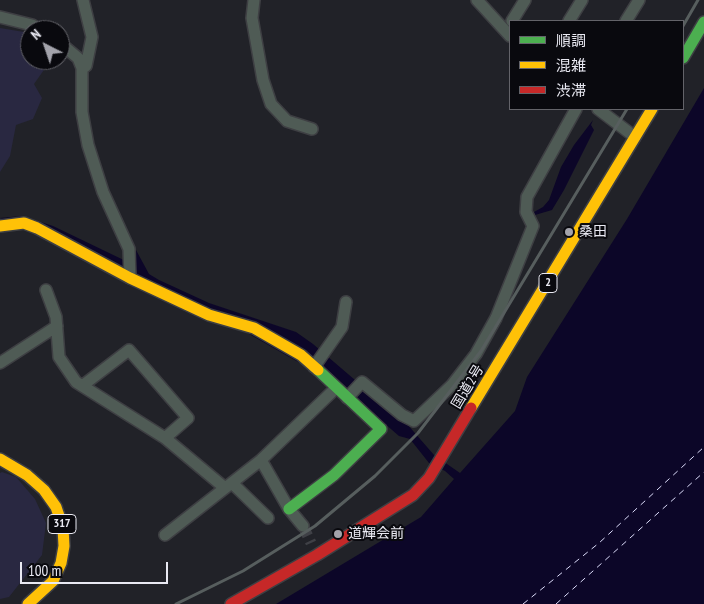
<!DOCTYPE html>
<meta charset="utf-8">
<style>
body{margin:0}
#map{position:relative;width:704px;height:604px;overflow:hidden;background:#212228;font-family:"PT Sans Narrow","Noto Sans JP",sans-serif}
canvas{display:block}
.legend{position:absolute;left:509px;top:20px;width:175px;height:90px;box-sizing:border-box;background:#09090e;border:1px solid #636369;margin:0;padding:6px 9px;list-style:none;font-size:15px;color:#e9e9f2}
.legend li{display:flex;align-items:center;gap:10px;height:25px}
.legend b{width:25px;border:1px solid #636369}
.north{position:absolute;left:20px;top:20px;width:50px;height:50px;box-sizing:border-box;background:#09090e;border:1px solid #636369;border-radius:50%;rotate:319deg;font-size:14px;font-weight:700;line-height:20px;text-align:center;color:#e9e9f2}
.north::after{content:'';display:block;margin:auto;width:18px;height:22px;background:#a3a3ab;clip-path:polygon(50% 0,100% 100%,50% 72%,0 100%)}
.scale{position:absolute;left:20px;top:562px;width:148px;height:22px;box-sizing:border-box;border:2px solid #e9e9f2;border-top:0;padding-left:6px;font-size:15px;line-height:18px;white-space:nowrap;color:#e9e9f2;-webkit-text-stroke:4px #09090e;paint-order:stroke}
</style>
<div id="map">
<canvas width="704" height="604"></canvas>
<ul class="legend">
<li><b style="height:6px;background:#4caf50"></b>順調</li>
<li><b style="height:6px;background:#ffc107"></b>混雑</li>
<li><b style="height:6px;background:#c62828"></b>渋滞</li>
</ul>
<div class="north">N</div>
<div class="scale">100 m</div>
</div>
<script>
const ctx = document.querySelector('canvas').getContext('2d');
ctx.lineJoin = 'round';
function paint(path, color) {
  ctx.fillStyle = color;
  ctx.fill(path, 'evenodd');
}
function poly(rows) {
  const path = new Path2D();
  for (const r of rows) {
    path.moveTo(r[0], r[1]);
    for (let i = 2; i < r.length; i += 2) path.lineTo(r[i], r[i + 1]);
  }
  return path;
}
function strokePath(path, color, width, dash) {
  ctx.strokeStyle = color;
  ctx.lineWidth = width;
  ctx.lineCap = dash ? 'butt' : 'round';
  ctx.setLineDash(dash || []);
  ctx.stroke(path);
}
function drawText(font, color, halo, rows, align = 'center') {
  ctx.font = font + ' "PT Sans Narrow","Noto Sans JP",sans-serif';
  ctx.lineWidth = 4;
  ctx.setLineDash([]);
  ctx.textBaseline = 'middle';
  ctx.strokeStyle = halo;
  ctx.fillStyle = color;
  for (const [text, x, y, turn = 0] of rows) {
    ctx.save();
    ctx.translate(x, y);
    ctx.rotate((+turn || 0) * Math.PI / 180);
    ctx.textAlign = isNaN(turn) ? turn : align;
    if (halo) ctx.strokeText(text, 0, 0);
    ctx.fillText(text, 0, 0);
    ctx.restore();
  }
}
paint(poly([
 [0,28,30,33,30,60,46,60,46,67,34,84,42,98,33,119,16,125,10,156,0,172],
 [2,472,16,477,35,499,46,523,42,555,9,597,0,599,0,473]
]), '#292841');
paint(poly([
 [704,88,704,604,276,604,421,517,454,479,445,471,429,463,410,439,399,436,355,398,354,394,188,299,0,218,22,216,53,226,132,264,133,249,136,250,149,274,159,280,209,303,296,332,313,344,355,380,359,387,363,388,407,424,434,455,460,473,515,411,527,377,627,219],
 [593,120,591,125,594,130,564,190,552,210,535,215,534,212,543,207,549,200,561,167,574,145]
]), '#0c0628');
strokePath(poly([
 [523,604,599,543,704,447],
 [556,604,704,472]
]), '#dcdcfa', 1, [6, 5]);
strokePath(poly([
 [303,526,311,543]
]), '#3f4046', 11, [11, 5.5]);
const street = poly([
 [254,0,252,18,263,80,271,104,287,121,312,129],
 [477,0,510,36],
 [0,17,32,25,40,30],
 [512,21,525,0],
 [569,21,582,0],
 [626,21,639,0],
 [60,43,78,58,82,68,82,112,88,145,103,192,129,249,130,278],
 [82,68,86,66,92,37,83,0],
 [598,109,635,137],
 [46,290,56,317,59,357,76,382,165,438,225,488],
 [0,363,57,326],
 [314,367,342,327,346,302],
 [82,386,129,350,188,418,165,438],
 [347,398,362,382,402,415,414,421,452,385,476,354,496,318,533,226,526,212,527,197,576,109],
 [261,460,289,509,303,526],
 [232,483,268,518],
 [165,535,261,460,336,388]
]);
const fast = poly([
 [683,58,704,22],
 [289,509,334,475,381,429,318,370]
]);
const slow = poly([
 [0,226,24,223,37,228,130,278,209,315,254,328,301,355,318,370],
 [471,408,652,109],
 [0,459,27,475,44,490,56,507,63,528,64,546,61,563,53,581,28,604]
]);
const jam = poly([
 [231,604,317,555,413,495,429,478,471,408]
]);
strokePath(street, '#3e3f43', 14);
strokePath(fast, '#3e3f43', 14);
strokePath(slow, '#3e3f43', 14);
strokePath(jam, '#3e3f43', 14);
strokePath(street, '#4f5b55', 11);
strokePath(fast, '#4caf50', 11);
strokePath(slow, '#ffc107', 11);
strokePath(jam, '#c62828', 11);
strokePath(poly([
 [683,26,698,0],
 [176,604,243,571,315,526,375,476,418,433,481,351,627,109]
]), '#575e5e', 3);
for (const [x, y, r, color] of [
 [569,232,5,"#a3a3ab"],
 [338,534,5,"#a3a3ab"]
]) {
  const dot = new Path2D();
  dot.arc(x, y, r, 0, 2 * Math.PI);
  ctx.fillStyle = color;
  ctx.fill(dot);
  strokePath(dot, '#09090e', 2);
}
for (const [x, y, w] of [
 [548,283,18],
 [62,524,28]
]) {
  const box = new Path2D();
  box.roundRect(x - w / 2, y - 9.5, w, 19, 4);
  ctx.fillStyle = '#09090e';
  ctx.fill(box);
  strokePath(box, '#e9e9f2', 1);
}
drawText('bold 12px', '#e9e9f2', null, [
 ["2",548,283],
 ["317",62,524]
]);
drawText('14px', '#e9e9f2', '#09090e', [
 ["桑田",579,232],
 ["道輝会前",348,534]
], 'left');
drawText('14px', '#e9e9f2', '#09090e', [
 ["国道2号",468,387,-59]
]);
</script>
